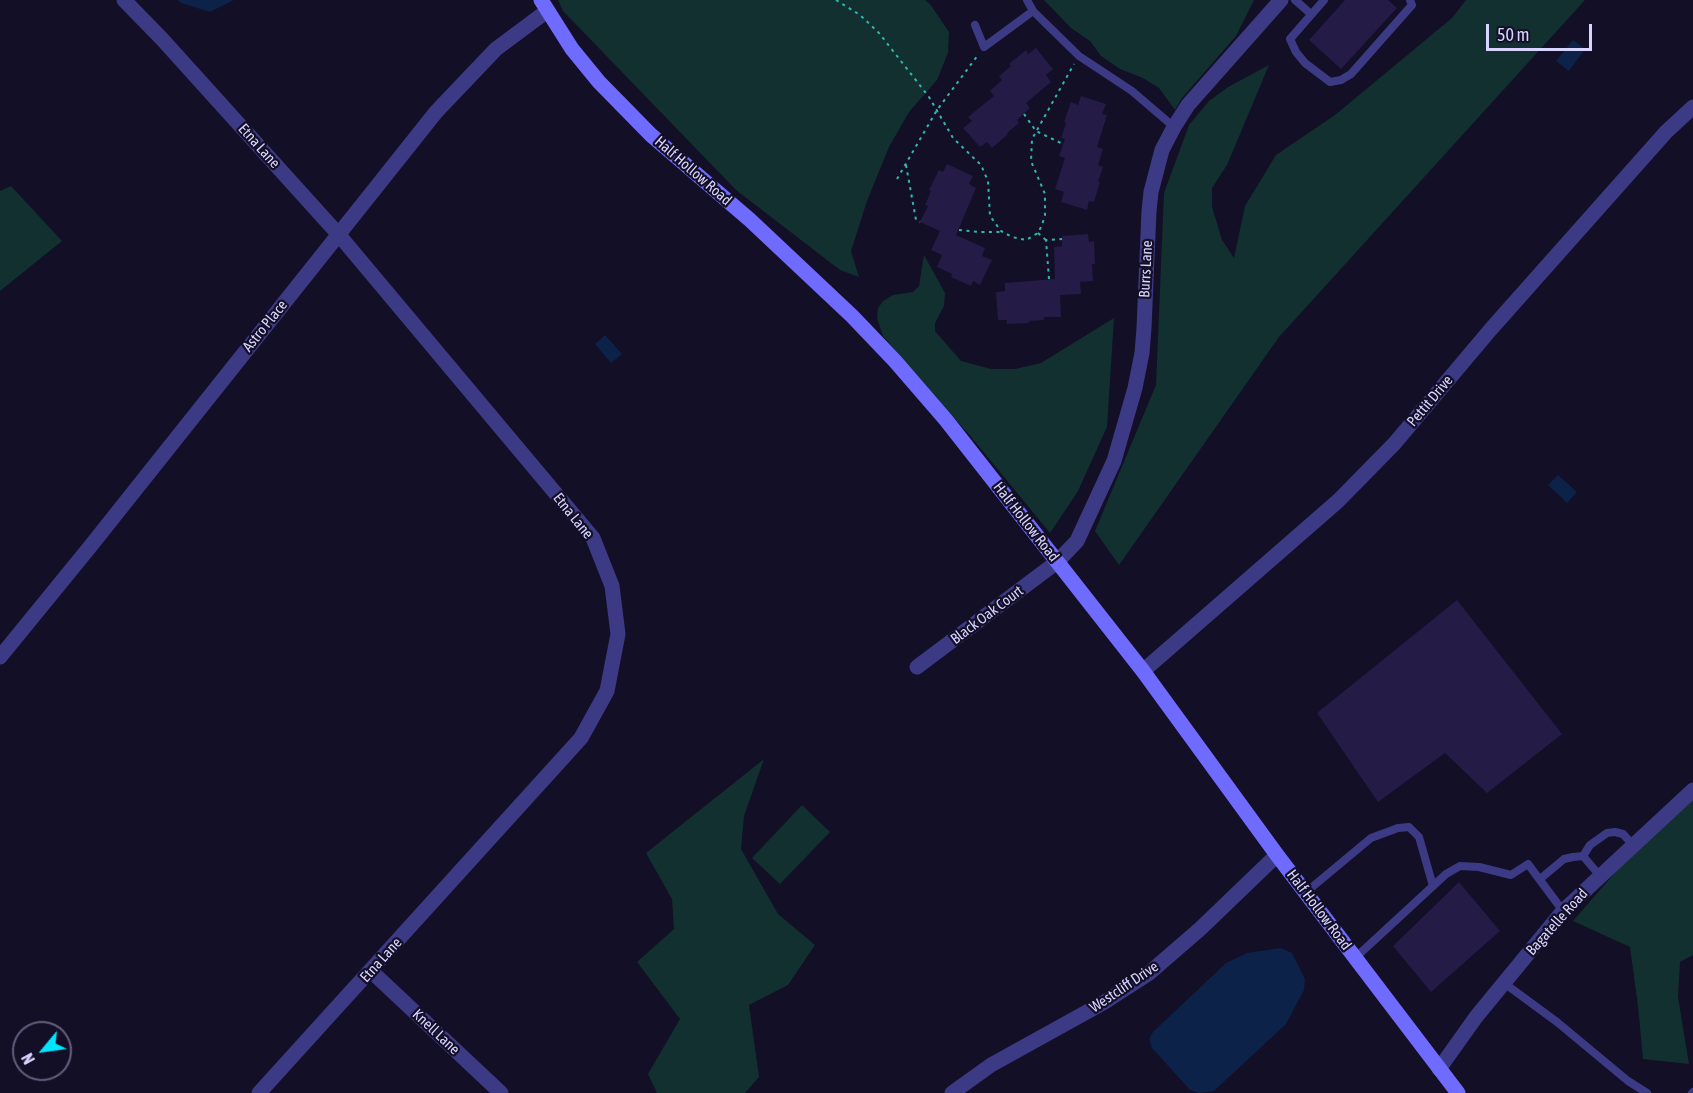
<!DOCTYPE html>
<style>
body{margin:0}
#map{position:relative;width:1693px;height:1093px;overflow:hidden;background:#130f26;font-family:"Asap Condensed",sans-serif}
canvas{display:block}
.north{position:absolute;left:12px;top:1021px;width:60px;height:60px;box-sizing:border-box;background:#130f26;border:2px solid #625e7d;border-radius:50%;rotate:241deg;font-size:16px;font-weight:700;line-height:24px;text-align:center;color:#d9d4ff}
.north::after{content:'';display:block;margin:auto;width:21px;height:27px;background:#00e5ff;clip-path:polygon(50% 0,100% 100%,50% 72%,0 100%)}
.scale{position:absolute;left:1486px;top:24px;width:106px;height:27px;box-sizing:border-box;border:3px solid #d9d4ff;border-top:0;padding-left:8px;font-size:18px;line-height:21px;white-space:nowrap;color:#d9d4ff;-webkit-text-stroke:4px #130f26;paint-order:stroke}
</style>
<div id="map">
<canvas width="1693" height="1093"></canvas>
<div class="north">N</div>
<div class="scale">50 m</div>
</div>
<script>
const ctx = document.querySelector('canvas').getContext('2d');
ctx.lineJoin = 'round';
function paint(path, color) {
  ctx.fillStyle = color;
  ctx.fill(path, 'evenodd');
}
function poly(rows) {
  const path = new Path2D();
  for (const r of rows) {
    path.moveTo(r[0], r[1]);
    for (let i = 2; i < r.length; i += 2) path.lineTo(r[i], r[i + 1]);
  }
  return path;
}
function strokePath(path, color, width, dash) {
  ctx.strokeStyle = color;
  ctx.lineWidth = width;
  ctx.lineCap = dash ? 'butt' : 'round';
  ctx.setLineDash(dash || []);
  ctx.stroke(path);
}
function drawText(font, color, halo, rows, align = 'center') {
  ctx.font = font + ' "Asap Condensed",sans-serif';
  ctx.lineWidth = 4.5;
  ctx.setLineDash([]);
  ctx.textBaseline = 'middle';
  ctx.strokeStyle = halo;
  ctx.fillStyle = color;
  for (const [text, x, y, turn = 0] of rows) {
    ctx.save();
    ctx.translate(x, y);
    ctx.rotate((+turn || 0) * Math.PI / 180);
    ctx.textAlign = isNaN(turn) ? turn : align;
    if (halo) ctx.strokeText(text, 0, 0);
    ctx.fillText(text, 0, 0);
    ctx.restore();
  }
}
paint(poly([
 [558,0,925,0,930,4,949,32,948,53,937,80,909,112,889,147,867,201,851,251,859,277,840,270,736,190,563,11],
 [1044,0,1254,0,1236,36,1182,98,1175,110,1159,88,1143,78,1120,69,1101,56,1090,41,1071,28],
 [1466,0,1585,0,1279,337,1119,565,1095,531,1156,385,1164,193,1189,125,1209,101,1228,87,1269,65,1227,165,1212,188,1212,207,1222,240,1234,258,1245,206,1276,155,1335,115,1452,18],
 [11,186,62,241,0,291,0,191],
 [924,255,945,293,944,306,935,323,935,331,961,361,991,369,1015,369,1041,363,1114,318,1107,427,1078,491,1050,533,972,438,883,336,877,318,878,308,883,301,893,295,913,292,919,286],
 [764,759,744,816,741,849,778,914,815,945,788,985,749,1005,759,1077,745,1093,657,1093,648,1074,680,1019,637,962,674,929,672,899,646,853],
 [1693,794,1693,955,1680,962,1678,997,1689,1064,1643,1059,1638,1006,1630,947,1573,921,1660,821],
 [802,805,830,832,780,884,752,858]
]), '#12302f');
paint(poly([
 [178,0,234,0,210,12,181,3],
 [1573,40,1585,49,1569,71,1556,61],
 [605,335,622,354,611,363,595,344],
 [1558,475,1577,492,1567,503,1548,485],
 [1281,948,1292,953,1305,979,1304,990,1286,1024,1214,1091,1199,1093,1190,1090,1152,1048,1149,1039,1153,1032,1226,963,1247,953]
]), '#0c2248');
paint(poly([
 [1345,0,1388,0,1397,8,1341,69,1309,40],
 [1036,48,1053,69,1046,75,1051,82,1026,103,1030,108,1017,120,1019,123,1007,133,1008,134,992,148,987,142,980,147,963,128,972,121,968,117,994,96,990,91,1002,80,999,76,1011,66,1009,64,1026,50,1028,54],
 [1081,96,1106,104,1102,114,1107,115,1097,147,1103,149,1098,165,1103,167,1098,182,1100,182,1094,202,1089,201,1087,210,1061,202,1064,192,1055,189,1065,158,1059,156,1065,139,1061,138,1066,123,1064,122,1071,102,1078,105],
 [947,164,973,176,969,184,976,188,956,235,985,248,982,256,992,260,980,285,973,281,971,286,951,277,952,274,937,267,942,255,931,250,940,231,920,222,928,206,925,205,931,191,929,190,939,170,943,172],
 [1088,234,1089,242,1094,241,1095,264,1092,264,1093,281,1080,282,1081,294,1060,295,1061,317,1044,317,1044,320,1029,321,1029,323,1007,324,1007,320,998,320,996,292,1005,291,1005,283,1055,279,1054,247,1062,246,1062,236],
 [1457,600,1562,734,1487,793,1445,753,1378,802,1317,713],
 [1459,882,1500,931,1431,992,1393,946]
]), '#241b47');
strokePath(poly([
 [836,0,860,15,879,33,929,97,953,138,981,165,988,181,990,216,1001,231,1012,237,1026,240,1038,233,1042,225,1045,215,1045,194,1031,161,1032,139,1074,64],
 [1024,114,1036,131,1063,144],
 [906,165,916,220,920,222],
 [897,179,937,110,978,55],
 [959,230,979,232,1001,232],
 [1038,233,1046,240],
 [1049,279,1046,240,1062,239]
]), '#2fb8b0', 2, [3, 4.5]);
strokePath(poly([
 [1027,0,1033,11,1079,56,1132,91,1174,127],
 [1295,0,1311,14],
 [1324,0,1290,39,1296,52,1305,63,1330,82,1341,80,1351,74,1412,5,1410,0],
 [975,25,984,47,1033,11],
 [1583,856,1590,845,1607,833,1615,832,1623,834,1633,845],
 [1540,879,1564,859,1573,857,1583,856,1600,876],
 [1305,893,1371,838,1398,828,1409,827,1419,837,1433,886],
 [1355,958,1446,874,1460,866,1479,867,1511,875,1528,864,1563,911],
 [1504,983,1557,1022,1628,1081,1647,1093],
 [1692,1093,1693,1092]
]), '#3d3a85', 8);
strokePath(poly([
 [124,0,162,39,339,235,593,538,612,586,618,634,607,691,581,738,259,1093],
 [0,657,89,548,436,112,496,49,547,11],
 [917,667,1057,562],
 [1143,671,1338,501,1394,444,1491,329,1666,132,1693,107],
 [371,971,501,1093],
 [952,1093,991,1065,1103,1003,1148,974,1200,929,1277,855]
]), '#3d3a85', 15);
strokePath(poly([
 [1057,562,1077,541,1114,461,1135,388,1142,353,1144,328,1149,211,1151,192,1162,150,1174,127,1188,105,1281,0],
 [1439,1069,1476,1017,1563,911,1693,790]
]), '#3d3a85', 15);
strokePath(poly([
 [541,0,572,49,599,82,651,135,750,220,852,316,895,361,946,420,1143,671,1277,855,1458,1093]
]), '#6f6bff', 15);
drawText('15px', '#d9d4ff', '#130f26', [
 ["Etna Lane",259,146,48],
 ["Half Hollow Road",693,171,41],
 ["Burrs Lane",1146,269,-87],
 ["Astro Place",265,326,-51],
 ["Pettit Drive",1430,401,-50],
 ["Etna Lane",573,516,51],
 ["Half Hollow Road",1026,522,52],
 ["Black Oak Court",987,615,-37],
 ["Half Hollow Road",1319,910,53],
 ["Bagatelle Road",1557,922,-48],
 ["Etna Lane",381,960,-48],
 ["Westcliff Drive",1124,987,-34],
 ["Knell Lane",436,1032,43]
]);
</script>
